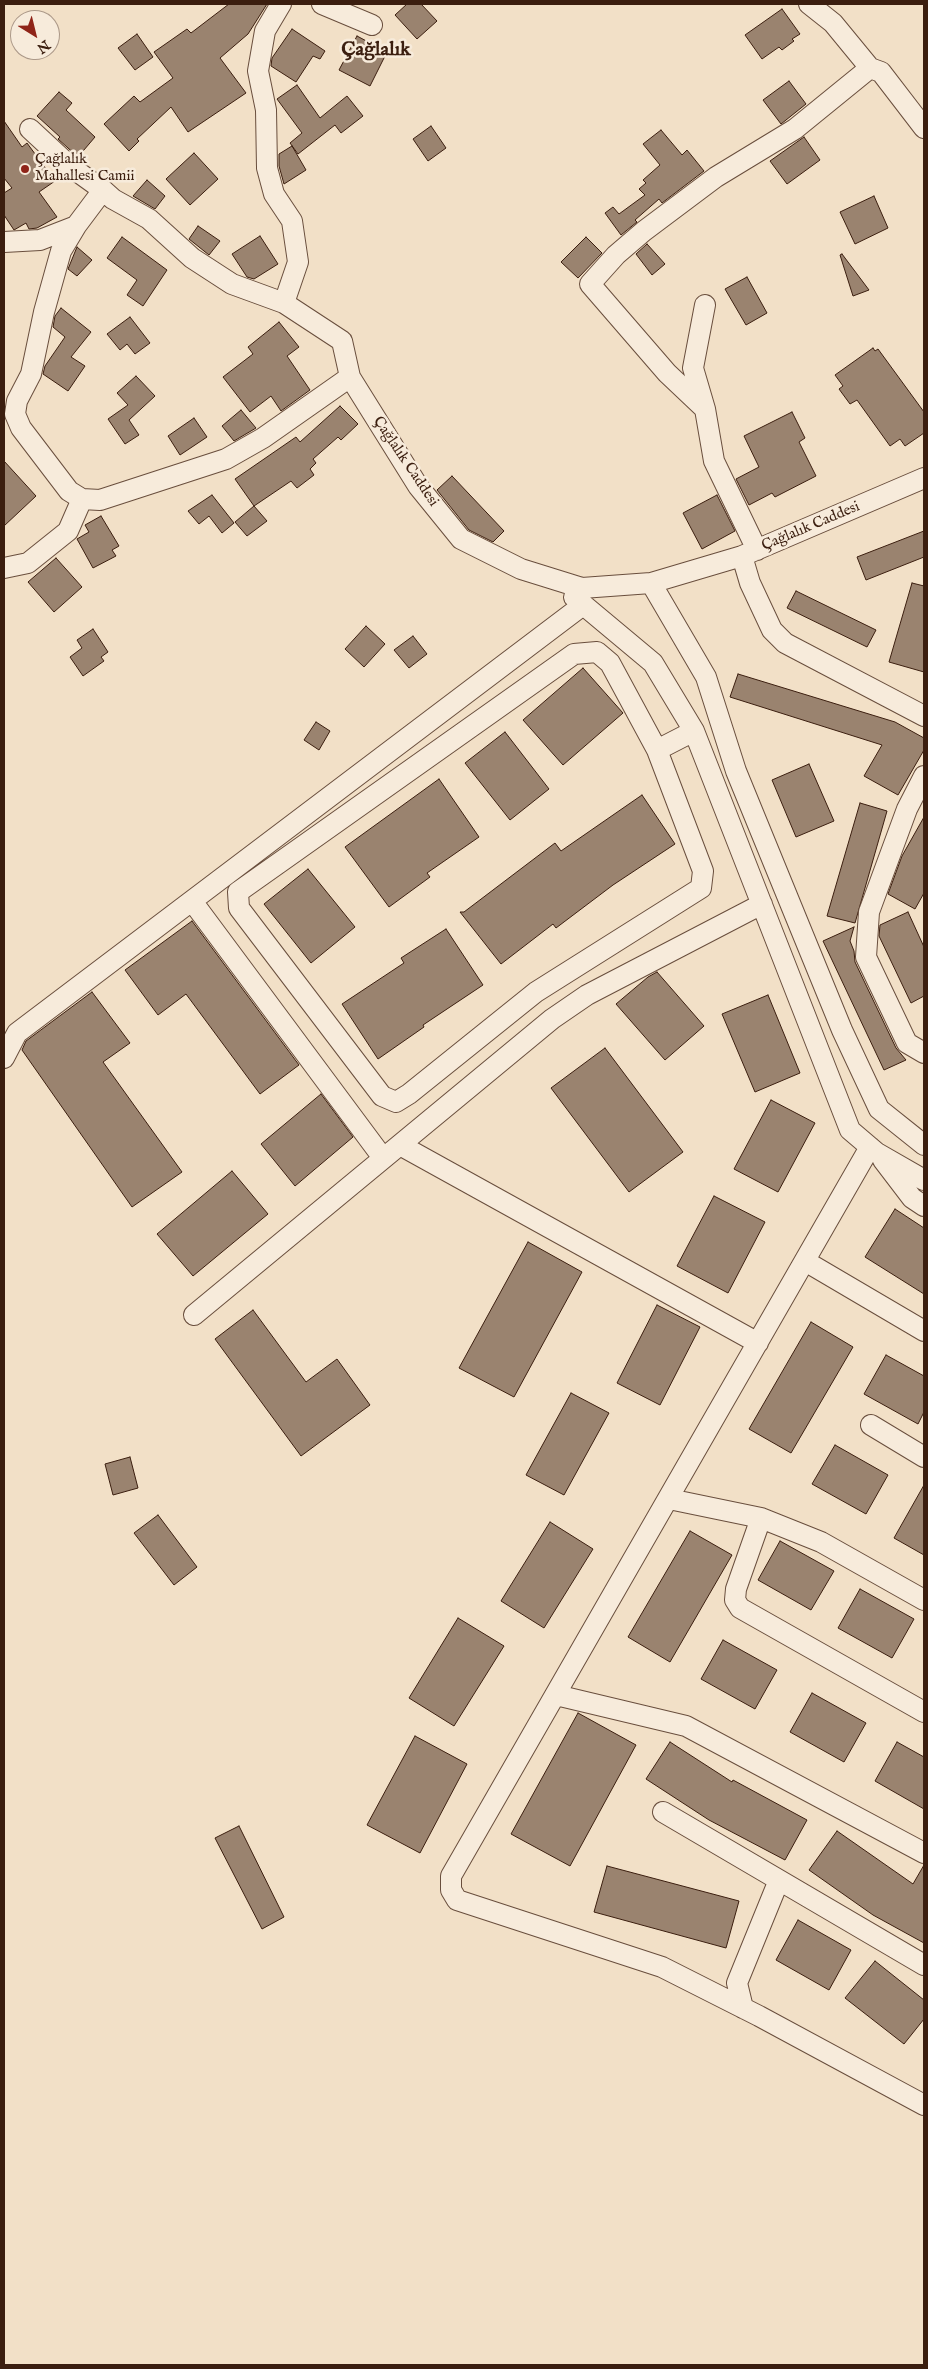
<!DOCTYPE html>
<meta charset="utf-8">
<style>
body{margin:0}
#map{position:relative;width:928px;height:2369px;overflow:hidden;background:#f2e0c7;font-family:"IM FELL English",serif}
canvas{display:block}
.frame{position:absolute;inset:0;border:5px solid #3b1e0f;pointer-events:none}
.north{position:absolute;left:10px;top:10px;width:50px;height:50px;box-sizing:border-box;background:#f7ebdb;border:1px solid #ac9989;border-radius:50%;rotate:144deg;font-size:14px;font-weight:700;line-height:20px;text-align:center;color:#3b1e0f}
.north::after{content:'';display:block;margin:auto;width:18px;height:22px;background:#8f2418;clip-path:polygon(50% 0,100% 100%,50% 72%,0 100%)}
</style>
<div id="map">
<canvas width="928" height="2369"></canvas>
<div class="frame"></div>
<div class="north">N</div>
</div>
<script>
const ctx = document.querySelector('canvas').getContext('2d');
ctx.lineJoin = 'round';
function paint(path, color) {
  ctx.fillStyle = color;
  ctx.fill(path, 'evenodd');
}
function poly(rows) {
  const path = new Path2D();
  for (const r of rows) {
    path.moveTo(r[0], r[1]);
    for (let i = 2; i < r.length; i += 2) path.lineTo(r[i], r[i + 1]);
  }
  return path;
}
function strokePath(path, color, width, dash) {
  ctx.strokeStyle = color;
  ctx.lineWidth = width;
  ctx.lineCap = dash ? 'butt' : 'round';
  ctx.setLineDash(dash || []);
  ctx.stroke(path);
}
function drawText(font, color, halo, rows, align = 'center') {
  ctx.font = font + ' "IM FELL English",serif';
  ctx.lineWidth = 5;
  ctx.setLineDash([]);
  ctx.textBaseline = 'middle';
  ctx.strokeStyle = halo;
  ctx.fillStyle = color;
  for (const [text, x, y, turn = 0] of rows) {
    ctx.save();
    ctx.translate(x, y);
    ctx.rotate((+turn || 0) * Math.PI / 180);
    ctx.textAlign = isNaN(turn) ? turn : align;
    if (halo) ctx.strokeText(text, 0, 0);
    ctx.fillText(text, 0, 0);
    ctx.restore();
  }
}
const building = poly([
 [229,4,267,4,248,34,220,58,246,93,188,132,171,107,137,139,139,141,129,151,104,124,134,96,140,102,173,78,154,52,187,29,191,33,229,4],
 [407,4,421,4,437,21,417,39,395,15,407,4],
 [782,9,800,34,792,39,794,41,782,50,779,47,762,59,745,35,782,9],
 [292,29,325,51,320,59,313,56,296,82,271,66,272,58,292,29],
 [137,34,153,57,135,70,118,48,137,34],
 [357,36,387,52,370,86,339,70,357,36],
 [789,81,806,104,781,124,763,100,789,81],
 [297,85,320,118,347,96,363,116,341,133,335,125,298,154,290,143,302,133,277,99,297,85],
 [59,92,72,103,66,110,95,137,78,157,58,139,60,137,37,116,59,92],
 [4,121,22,147,27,143,55,181,39,192,57,217,37,228,29,229,26,223,14,230,4,215,4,193,12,188,4,178,4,121],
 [431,126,446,148,428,161,413,139,431,126],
 [661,130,682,155,687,150,704,171,662,203,659,199,635,220,637,222,621,235,605,213,613,207,619,214,645,195,639,189,646,183,643,180,660,165,643,144,661,130],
 [804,137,820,160,787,184,770,161,804,137],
 [292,146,306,170,284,184,279,166,279,154,292,146],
 [194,153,218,179,190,205,166,179,194,153],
 [147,180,165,196,155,209,133,196,147,180],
 [874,196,888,228,855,244,840,212,874,196],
 [198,226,220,241,209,255,189,239,198,226],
 [260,236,278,264,254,279,247,277,232,254,260,236],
 [122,237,167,270,143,306,127,295,137,280,107,258,122,237],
 [586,237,602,253,578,278,561,262,586,237],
 [647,244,665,264,652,275,636,254,647,244],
 [77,247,92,260,77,276,68,269,77,247],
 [842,254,869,290,853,296,840,255,842,254],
 [747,277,767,313,746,325,725,289,747,277],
 [61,308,91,332,71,357,85,366,68,391,43,374,45,366,65,337,53,327,55,316,61,308],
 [130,317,150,343,135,354,127,344,120,350,107,334,130,317],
 [279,322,299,347,287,356,310,390,281,411,271,396,250,412,223,377,253,354,248,347,279,322],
 [873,348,875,351,878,349,924,412,924,433,905,446,900,439,890,446,857,400,850,404,839,389,843,386,835,375,873,348],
 [136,376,155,396,129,420,139,435,125,444,108,419,128,405,117,393,136,376],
 [340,406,358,424,341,440,338,437,313,459,316,463,310,469,314,475,297,488,291,481,254,506,235,479,296,437,300,442,340,406],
 [241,410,256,428,234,441,222,426,241,410],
 [792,412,805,438,799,442,816,476,775,497,772,493,749,505,736,479,759,467,744,436,792,412],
 [194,418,207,437,180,455,168,436,194,418],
 [4,461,36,496,4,526,4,461],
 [452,476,504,531,493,542,469,530,437,490,452,476],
 [212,495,234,523,222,533,209,516,199,524,188,511,212,495],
 [717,495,735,531,702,549,683,513,717,495],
 [254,506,267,521,247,536,235,522,254,506],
 [101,516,119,546,112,550,116,556,93,568,77,539,89,532,85,525,101,516],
 [924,531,924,557,866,580,857,557,924,531],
 [56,558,82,587,54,612,28,582,56,558],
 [912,583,924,586,924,672,889,662,912,583],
 [796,591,876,630,867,647,787,608,796,591],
 [366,626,385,644,364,667,345,649,366,626],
 [93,629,108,652,101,657,104,661,83,676,70,657,82,648,77,640,93,629],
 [413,636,427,654,409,668,394,650,413,636],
 [583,668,623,713,563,765,523,720,583,668],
 [738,674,895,722,924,738,924,750,898,795,864,776,882,745,730,697,738,674],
 [316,722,330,731,319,750,304,740,316,722],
 [505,732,549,789,510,820,465,763,505,732],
 [809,764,834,821,796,837,772,780,809,764],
 [439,779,479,837,427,873,430,877,389,907,345,847,439,779],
 [642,795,675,844,613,885,556,928,553,924,501,964,460,912,464,912,555,843,561,851,642,795],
 [860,803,887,811,855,923,827,916,860,803],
 [924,817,924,893,915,909,888,894,902,856,924,817],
 [308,869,355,927,311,963,264,904,308,869],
 [908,912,924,947,924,996,911,1003,879,936,880,925,908,912],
 [192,921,299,1065,260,1094,186,994,158,1015,125,970,192,921],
 [854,927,850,941,854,951,855,962,896,1048,906,1060,884,1070,823,941,854,927],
 [446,929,483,985,423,1025,424,1027,378,1059,342,1004,404,963,401,958,446,929],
 [657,972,704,1026,665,1060,616,1004,648,977,657,972],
 [92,992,130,1043,103,1062,182,1172,132,1207,22,1050,26,1041,92,992],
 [768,995,800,1073,755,1092,722,1014,768,995],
 [605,1048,683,1152,629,1192,551,1088,605,1048],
 [321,1094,353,1137,295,1186,261,1144,321,1094],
 [771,1100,815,1123,778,1192,734,1169,771,1100],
 [232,1171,268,1214,193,1276,157,1234,232,1171],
 [714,1196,765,1222,728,1293,677,1266,714,1196],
 [895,1209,924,1228,924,1294,865,1257,895,1209],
 [528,1242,582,1272,514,1397,459,1368,528,1242],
 [657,1305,700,1327,660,1405,617,1383,657,1305],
 [253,1310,306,1382,337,1359,370,1405,301,1456,215,1339,253,1310],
 [811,1322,853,1347,791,1453,749,1429,811,1322],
 [886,1355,924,1376,924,1412,918,1424,864,1394,886,1355],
 [571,1393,609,1413,564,1495,526,1475,571,1393],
 [835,1445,888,1475,866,1514,812,1484,835,1445],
 [130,1457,138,1488,113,1495,105,1464,130,1457],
 [924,1485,924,1555,894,1538,924,1485],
 [158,1515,197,1567,174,1585,134,1533,158,1515],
 [550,1522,593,1549,544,1628,501,1601,550,1522],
 [690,1531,732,1555,670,1662,628,1637,690,1531],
 [780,1541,834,1571,811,1610,758,1580,780,1541],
 [860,1589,914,1619,892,1658,838,1628,860,1589],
 [458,1618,504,1646,454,1726,409,1698,458,1618],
 [723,1640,777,1670,755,1709,701,1679,723,1640],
 [812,1693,866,1723,844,1762,790,1732,812,1693],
 [578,1713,636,1745,570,1866,511,1834,578,1713],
 [415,1736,467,1764,420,1853,367,1825,415,1736],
 [670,1742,732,1782,733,1780,807,1820,785,1860,709,1820,646,1779,670,1742],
 [897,1742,924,1757,924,1809,875,1781,897,1742],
 [239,1826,284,1917,262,1929,215,1838,239,1826],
 [837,1831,913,1884,924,1865,924,1943,873,1915,809,1870,837,1831],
 [607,1866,739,1901,726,1948,594,1912,607,1866],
 [798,1920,851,1950,829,1990,776,1960,798,1920],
 [875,1961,924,2000,924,2019,904,2044,845,1998,875,1961]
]);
paint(building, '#9a836f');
strokePath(building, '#3b1e0f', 1);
const minor = poly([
 [281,4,265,31,258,71,266,110,267,168,274,194,292,221,298,262,284,303],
 [322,4,372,25],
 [809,4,833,23,870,68],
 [30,129,71,167,103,190],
 [4,242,40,240,76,226],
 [705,305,693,368,705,409,714,461,757,550],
 [350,377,263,438,226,459,100,500,82,499,69,491,21,428,15,414,17,401,31,374,44,312,61,251,76,226,103,190,113,199,149,219,192,258,232,284,284,303,342,341,350,377,418,486,461,539,521,569,582,588,651,583,742,556,924,478],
 [705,409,667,373,590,284,616,255,644,231,716,177,795,129,870,68,881,72,924,128],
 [742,556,750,583,772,630,785,643,924,716],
 [4,568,28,563,68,531,82,499],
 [651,583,706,677,736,771,842,1030,879,1109,924,1145],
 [574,597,653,663,694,731,850,1130,877,1153,924,1180],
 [597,652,610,663,657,750,703,871,701,888,536,992,409,1094,396,1102,382,1096,239,908,238,892,574,654,597,652],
 [657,750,694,731],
 [924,776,907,809,869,912,866,957,907,1043,924,1053],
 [192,901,383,1158],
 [4,1058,17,1033,583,605],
 [400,1145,758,1343],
 [870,1147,451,1876,451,1890,457,1900,662,1967,759,2016,924,2105],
 [883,1160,912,1198,924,1206],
 [805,1261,924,1331],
 [194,1315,552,1019,587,995,762,904],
 [871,1425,924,1457],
 [669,1499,761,1518,821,1542,924,1600],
 [761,1518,736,1589,735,1600,740,1608,924,1712],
 [556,1695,686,1726,924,1853],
 [663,1812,924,1965],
 [743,2008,737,1983,779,1880]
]);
strokePath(minor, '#694e3d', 22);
strokePath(minor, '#f7ebdb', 20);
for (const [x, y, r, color] of [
 [25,169,5,"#8f2418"]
]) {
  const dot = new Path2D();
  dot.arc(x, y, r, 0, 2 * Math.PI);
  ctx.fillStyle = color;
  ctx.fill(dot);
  strokePath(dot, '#f7ebdb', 2);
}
drawText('15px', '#3b1e0f', '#f7ebdb', [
 ["Çağlalık",35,160],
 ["Mahallesi Camii",35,177]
], 'left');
drawText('15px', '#3b1e0f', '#f7ebdb', [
 ["Çağlalık Caddesi",405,462,56],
 ["Çağlalık Caddesi",811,527,-23]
]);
drawText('bold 20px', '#3b1e0f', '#f7ebdb', [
 ["Çağlalık",376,51]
]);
</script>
